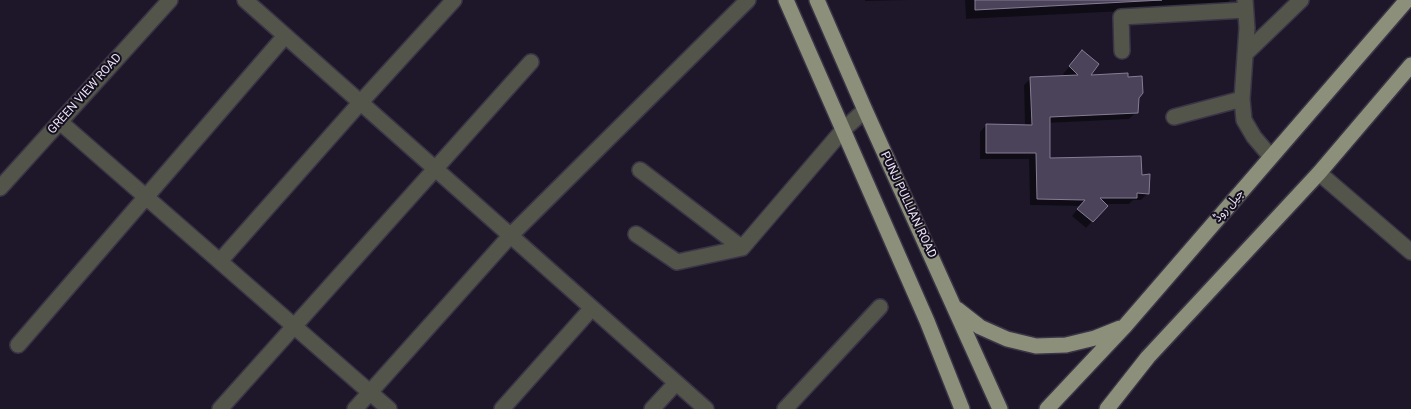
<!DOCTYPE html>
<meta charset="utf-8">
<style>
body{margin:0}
canvas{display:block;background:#1e172a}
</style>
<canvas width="1411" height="409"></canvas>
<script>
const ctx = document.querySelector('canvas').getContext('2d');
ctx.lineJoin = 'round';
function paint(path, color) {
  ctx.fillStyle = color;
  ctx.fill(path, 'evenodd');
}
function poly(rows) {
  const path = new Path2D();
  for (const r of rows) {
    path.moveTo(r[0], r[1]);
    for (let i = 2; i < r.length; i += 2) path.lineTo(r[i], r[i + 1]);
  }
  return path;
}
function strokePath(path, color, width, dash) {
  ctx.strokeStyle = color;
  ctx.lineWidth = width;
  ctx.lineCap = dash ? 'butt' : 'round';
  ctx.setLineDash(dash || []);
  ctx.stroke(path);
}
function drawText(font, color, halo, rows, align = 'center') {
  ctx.font = font + ' Roboto,"Noto Sans Arabic",sans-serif';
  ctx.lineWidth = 4;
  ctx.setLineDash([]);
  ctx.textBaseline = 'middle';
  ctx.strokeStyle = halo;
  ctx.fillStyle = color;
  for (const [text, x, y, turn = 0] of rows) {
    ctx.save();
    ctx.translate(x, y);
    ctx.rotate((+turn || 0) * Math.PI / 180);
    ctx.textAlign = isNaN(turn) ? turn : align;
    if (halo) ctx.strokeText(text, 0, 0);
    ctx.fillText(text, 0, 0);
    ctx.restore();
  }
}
paint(poly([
 [865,0,911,0,865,1],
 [965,0,1230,0,1224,6,966,19],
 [1076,59,1088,76,1138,98,1136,112,1129,119,1048,123,1048,160,1141,176,1148,193,1141,200,1133,200,1129,204,1105,204,1106,206,1086,228,1072,216,1080,206,1030,205,1029,159,980,159,980,132,986,125,1025,126,1024,85,1031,78,1066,77,1063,74]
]), '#0007');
const building = poly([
 [975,0,1162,0,975,10,975,0],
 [1082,50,1099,64,1091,75,1128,73,1128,77,1142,76,1143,93,1139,98,1138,113,1050,117,1050,158,1141,156,1142,175,1150,174,1149,194,1137,193,1137,198,1100,198,1108,206,1093,222,1077,209,1085,200,1037,199,1036,153,986,153,986,124,1032,125,1030,77,1078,75,1069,66,1082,50]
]);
paint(building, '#4b4359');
strokePath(building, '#867d95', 1);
const minor = poly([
 [245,0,706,409],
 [1245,0,1247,28,1242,99,1244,120,1254,137,1271,157],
 [1122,51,1121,17,1245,10],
 [1245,54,1301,0],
 [1174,117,1242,99],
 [60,122,389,409],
 [640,170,742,248,843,130,865,110],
 [1319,173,1411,252],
 [0,188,170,0],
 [636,234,677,262,742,248],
 [220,261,360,103,454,0],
 [18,345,285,36],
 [220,409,531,62],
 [355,409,510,236,748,0],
 [502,409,592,308],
 [652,409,676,383],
 [785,409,880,307]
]);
const major = poly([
 [786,0,927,321,962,409],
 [817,0,865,110,1000,409],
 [957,309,980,327,1007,339,1036,346,1066,345,1095,338,1120,328],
 [1047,409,1125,326,1407,0],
 [1107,409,1148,357,1319,173,1411,65]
]);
strokePath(minor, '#3a3446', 18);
strokePath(major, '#3a3446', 18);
strokePath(minor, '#53554a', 15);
strokePath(major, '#8c8f79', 15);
drawText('12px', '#e9e5f2', '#150e20', [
 ["GREEN VIEW ROAD",85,94,-48],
 ["PUNJ PULLIAN ROAD",908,205,65],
 ["جیل روڈ",1229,206,-49]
]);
</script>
